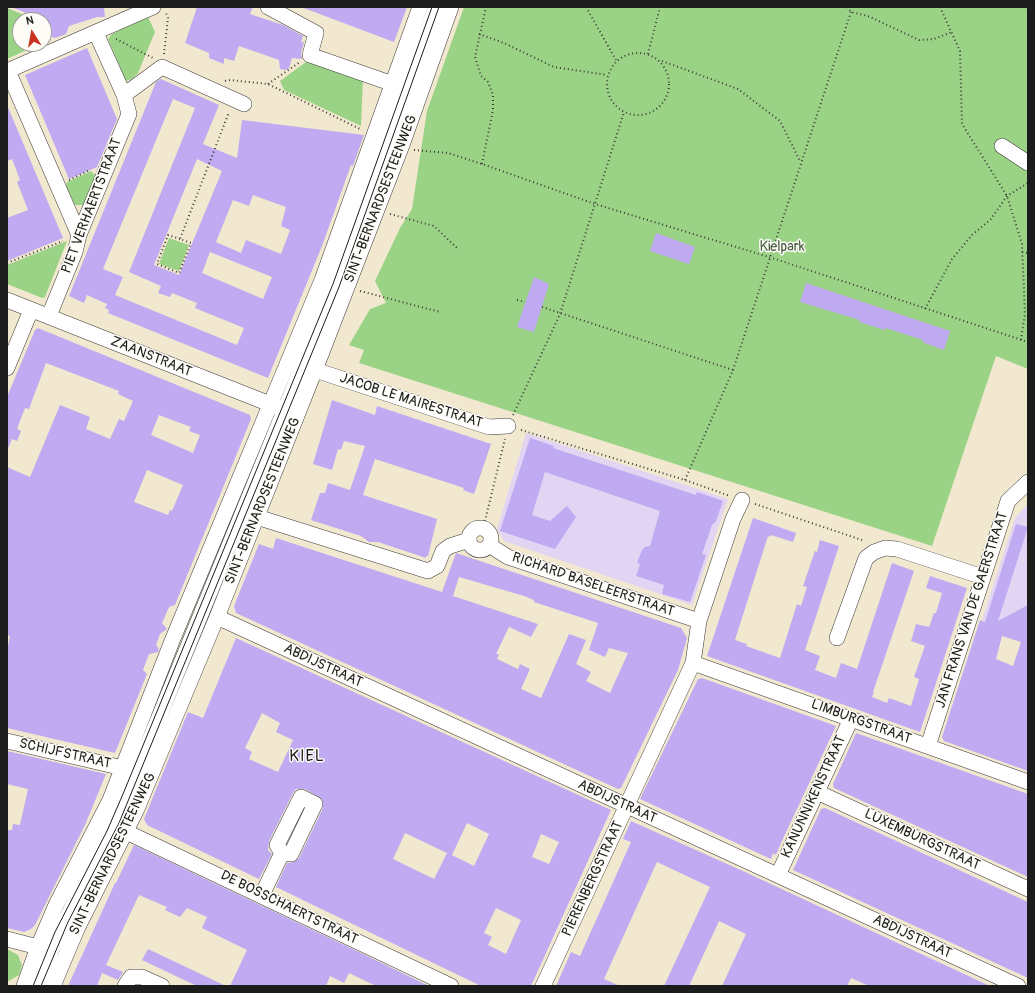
<!DOCTYPE html>
<style>
body{margin:0}
#map{position:relative;width:1035px;height:993px;overflow:hidden;background:#f2e8d0;font-family:Pangolin,sans-serif}
canvas{display:block}
.frame{position:absolute;inset:0;border:8px solid #1c1c1c;pointer-events:none}
.north{position:absolute;left:12px;top:12px;width:40px;height:40px;box-sizing:border-box;background:#fdfcf7;border:1px solid #a3a29f;border-radius:50%;rotate:349deg;font-size:11px;font-weight:700;line-height:16px;text-align:center;color:#1c1c1c}
.north::after{content:'';display:block;margin:auto;width:14px;height:18px;background:#c8321e;clip-path:polygon(50% 0,100% 100%,50% 72%,0 100%)}
</style>
<div id="map">
<canvas width="1035" height="993"></canvas>
<div class="frame"></div>
<div class="north">N</div>
</div>
<script>
const ctx = document.querySelector('canvas').getContext('2d');
ctx.lineJoin = 'round';
function paint(path, color) {
  ctx.fillStyle = color;
  ctx.fill(path, 'evenodd');
}
function poly(rows) {
  const path = new Path2D();
  for (const r of rows) {
    if (r.length === 3) {
      path.moveTo(r[0] + r[2], r[1]);
      path.arc(r[0], r[1], r[2], 0, 2 * Math.PI);
      continue;
    }
    path.moveTo(r[0], r[1]);
    for (let i = 2; i < r.length; i += 2) path.lineTo(r[i], r[i + 1]);
  }
  return path;
}
function strokePath(path, color, width, dash) {
  ctx.strokeStyle = color;
  ctx.lineWidth = width;
  ctx.lineCap = dash ? 'butt' : 'round';
  ctx.setLineDash(dash || []);
  ctx.stroke(path);
}
function drawText(font, color, halo, rows, align = 'center') {
  ctx.font = font + ' Pangolin,sans-serif';
  ctx.lineWidth = 3;
  ctx.setLineDash([]);
  ctx.textBaseline = 'middle';
  ctx.strokeStyle = halo;
  ctx.fillStyle = color;
  for (const [text, x, y, turn = 0] of rows) {
    ctx.save();
    ctx.translate(x, y);
    ctx.rotate((+turn || 0) * Math.PI / 180);
    ctx.textAlign = isNaN(turn) ? turn : align;
    if (halo) ctx.strokeText(text, 0, 0);
    ctx.fillText(text, 0, 0);
    ctx.restore();
  }
}
paint(poly([
 [526,433,728,499,692,605,504,541,497,529],
 [1028,504,1028,625,1018,631,982,620,1015,518]
]), '#e2d4f3');
paint(poly([
 [464,7,1028,7,1028,369,996,356,932,546,359,363,364,350,349,345,370,309,386,303,375,281,400,228,412,209,427,111],
 [7,8,34,19,33,20,20,20,20,44,40,44,7,59],
 [148,17,155,32,138,73,132,79,126,81,108,39,112,34],
 [310,59,363,78,361,126,284,90,280,81],
 [91,171,96,176,84,205,75,205,66,186,67,182],
 [169,238,189,245,179,271,159,264],
 [67,241,45,297,42,298,7,284,7,265],
 [7,949,18,955,22,965,19,975,7,982]
]), '#9ad386');
paint(poly([
 [11,7,104,7,105,17,97,17,69,26,66,34,55,38,44,34,44,20],
 [197,7,253,7,250,14,283,25,303,36,301,42,304,42,301,53,302,59,292,58,289,68,286,70,280,69,279,60,239,46,234,61,224,58,224,64,209,58,209,53,185,43],
 [301,7,407,7,394,42],
 [87,48,117,119,97,167,69,179,25,75],
 [161,79,219,105,203,144,237,158,242,120,364,135,353,166,351,165,322,246,268,378,108,313,109,310,105,308,107,304,87,295,84,303,69,296,156,82],
 [173,99,195,108,129,272,161,286,158,293,170,297,172,293,197,303,195,308,244,328,237,345,115,295,123,277,103,269],
 [197,159,222,171,179,275,154,265],
 [253,195,286,207,281,226,290,230,281,254,246,240,241,253,216,242,233,200,249,206],
 [210,252,272,277,263,299,202,273],
 [7,105,63,238,7,261,7,218,28,210,17,182,20,180,12,159,7,161],
 [656,233,695,247,689,264,650,251],
 [534,277,549,284,534,332,517,327],
 [806,283,950,331,944,350,922,342,923,340,886,328,885,330,859,322,860,320,800,302],
 [38,328,250,415,251,419,175,605,169,607,162,623,167,629,160,634,156,645,159,649,158,652,149,654,143,670,147,674,115,753,7,728,7,651,10,636,7,635,7,467,30,477,60,405,90,417,86,429,110,439,119,419,124,421,133,401,118,394,119,391,46,363,29,409,25,408,17,429,21,431,17,441,12,439,7,451,7,397,35,330],
 [159,415,191,427,189,431,200,435,193,453,151,435],
 [147,470,183,485,172,511,170,510,168,515,134,502],
 [332,400,375,415,377,406,491,444,474,494,463,490,464,488,375,459,363,495,437,519,428,556,426,556,426,558,378,542,369,542,361,536,311,520,320,493,325,493,328,483,350,490,365,446,344,441,341,450,338,449,332,470,313,464],
 [530,438,554,446,553,448,696,495,697,492,723,501,716,521,712,525,702,554,706,555,690,602,662,594,664,585,636,576,640,564,637,563,642,550,645,547,650,546,660,511,545,472,532,515,550,521,567,506,576,517,555,549,500,531],
 [753,518,796,533,793,542,771,535,770,537,768,536,735,640,747,644,746,646,780,658,797,604,801,606,807,587,803,586,815,551,817,552,820,540,839,546,805,650,820,656,815,670,836,678,841,663,857,669,892,563,914,571,873,692,874,692,872,697,887,703,889,698,911,706,919,679,914,677,925,646,911,641,916,624,929,627,934,613,936,613,942,593,926,588,930,576,967,588,920,732,707,656],
 [1016,524,1028,527,998,621,1028,605,1028,771,944,741,942,737,980,620,985,622],
 [1002,636,1021,642,1013,666,996,659],
 [276,538,442,592,456,553,681,628,687,638,678,670,621,788,618,789,236,613,234,606,259,544,273,549],
 [459,577,524,596,534,600,534,602,598,623,589,650,605,657,609,648,628,653,610,693,586,681,591,672,576,664,586,640,569,634,541,698,521,689,530,669,520,664,518,669,497,659,499,654,496,654,509,627,531,637,538,624,453,596],
 [236,638,611,810,531,986,481,986,276,887,287,863,294,862,299,858,323,808,322,799,305,789,296,789,293,793,269,841,268,850,272,854,259,879,147,825,144,819,188,712,203,718],
 [262,713,280,723,276,732,293,740,278,772,249,759,252,752,245,748],
 [467,823,489,834,474,866,452,855],
 [405,833,447,853,434,879,393,859],
 [541,834,559,842,549,864,532,857],
 [496,908,521,920,506,954,488,945,492,937,484,933],
 [702,678,836,726,781,843,776,855,773,853,771,859,640,799,698,679],
 [856,733,1028,794,1028,877,834,788,833,784],
 [7,751,106,774,85,825,35,925,31,929,24,932,7,928,7,830,12,830,13,824,20,825,28,789,7,784],
 [825,808,1028,902,1028,978,793,870,821,809],
 [631,821,745,872,990,986,869,986,851,978,847,986,722,986,746,934,719,921,689,986,664,986,710,887,657,862,604,979,620,986,556,986,571,952,580,956,631,842,623,839],
 [134,845,359,952,429,986,376,986,349,973,344,983,330,976,326,986,230,986,247,950,202,928,207,917,187,908,180,917,165,910,167,907,139,895,106,965,123,972,118,980,102,973,97,986,68,986,115,883,116,883],
 [148,949,226,986,197,986,142,960]
]), '#c0aaf1');
const minor = poly([
 [268,7,316,33,310,55,393,84],
 [7,71,153,7],
 [8,71,79,235],
 [124,95,162,67,244,104],
 [1002,146,1028,163],
 [7,300,280,408],
 [49,316,75,252,79,235,129,114,124,95,96,33],
 [7,368,31,310],
 [315,370,489,427,508,426],
 [257,517,428,571,437,566,443,551,450,546,469,540],
 [480,539,11],
 [489,545,508,557,699,621],
 [217,617,1018,986],
 [837,638,866,558,874,552,885,548,897,549,983,577],
 [693,663,1028,782],
 [7,741,123,768],
 [928,746,1008,501,1028,482],
 [817,792,1028,889],
 [301,797,315,804,291,854,282,853,277,845,301,797],
 [118,828,451,986],
 [778,875,851,719],
 [262,895,282,853],
 [7,939,38,947],
 [24,986,38,947,56,905,110,800,172,641,322,280,420,7],
 [38,986,52,949,72,907,123,805,334,289,436,7],
 [53,986,77,929,136,811,217,617,315,370,402,145,451,7],
 [125,986,131,977,142,977,162,986],
 [543,986,693,663,699,621,733,519,742,500]
]);
strokePath(minor, '#3c3b37', 16);
strokePath(poly([
 [586,7,616,60],
 [847,7,851,12,868,16,919,40,934,39,952,32],
 [940,7,960,51,962,124,1007,196,1022,244,1025,314,1021,340],
 [1026,7,1028,10],
 [479,34,504,43,554,67,607,75],
 [116,39,153,58],
 [638,84,31],
 [164,54,168,18,166,13],
 [648,54,660,7],
 [662,61,738,89,780,121,800,161],
 [225,81,230,80,268,84,362,130],
 [268,84,300,62],
 [414,150,448,153,482,164,595,204,769,257,1028,342],
 [482,164,493,110,493,95,488,82,481,76,475,57,486,7],
 [69,180,90,170],
 [390,214,434,226,457,248],
 [180,239,168,235,157,264,179,273,191,243,180,239,229,112],
 [1022,252,1028,253],
 [7,263,63,241],
 [360,291,440,312],
 [517,300,525,302],
 [542,307,733,370],
 [925,309,952,259,972,235,991,219,1007,196,1028,183],
 [513,415,560,314,624,112],
 [521,430,685,480,730,496],
 [685,480,733,370,851,12],
 [755,504,865,541],
 [483,529,505,439]
]), '#3c3b37', 2, [1, 3]);
strokePath(minor, '#fff', 15);
strokePath(poly([
 [33,986,55,932,107,831,123,794,333,284,432,7],
 [41,986,68,922,119,823,339,287,439,7]
]), '#1c1c1c', 1);
drawText('14px', '#1c1c1c', '#fdfcf7', [
 ["SINT-BERNARDSESTEENWEG",381,199,-69],
 ["PIET VERHAERTSTRAAT",92,206,-69],
 ["ZAANSTRAAT",151,357,22],
 ["JACOB LE MAIRESTRAAT",411,401,18],
 ["SINT-BERNARDSESTEENWEG",263,501,-68],
 ["RICHARD BASELEERSTRAAT",593,585,19],
 ["JAN FRANS VAN DE GAERSTRAAT",972,610,-72],
 ["ABDIJSTRAAT",323,666,25],
 ["LIMBURGSTRAAT",861,722,20],
 ["SCHIJFSTRAAT",65,754,13],
 ["KANUNNIKENSTRAAT",814,797,-65],
 ["ABDIJSTRAAT",617,802,25],
 ["LUXEMBURGSTRAAT",922,840,25],
 ["SINT-BERNARDSESTEENWEG",113,854,-64],
 ["PIERENBERGSTRAAT",593,879,-65],
 ["DE BOSSCHAERTSTRAAT",289,908,26],
 ["ABDIJSTRAAT",912,937,25]
]);
drawText('14px', '#485c41', '#fdfcf7', [
 ["Kielpark",782,247]
]);
ctx.letterSpacing = '1px';
drawText('16px', '#1c1c1c', '#fdfcf7', [
 ["KIEL",307,757]
]);
ctx.letterSpacing = '0px';
</script>
